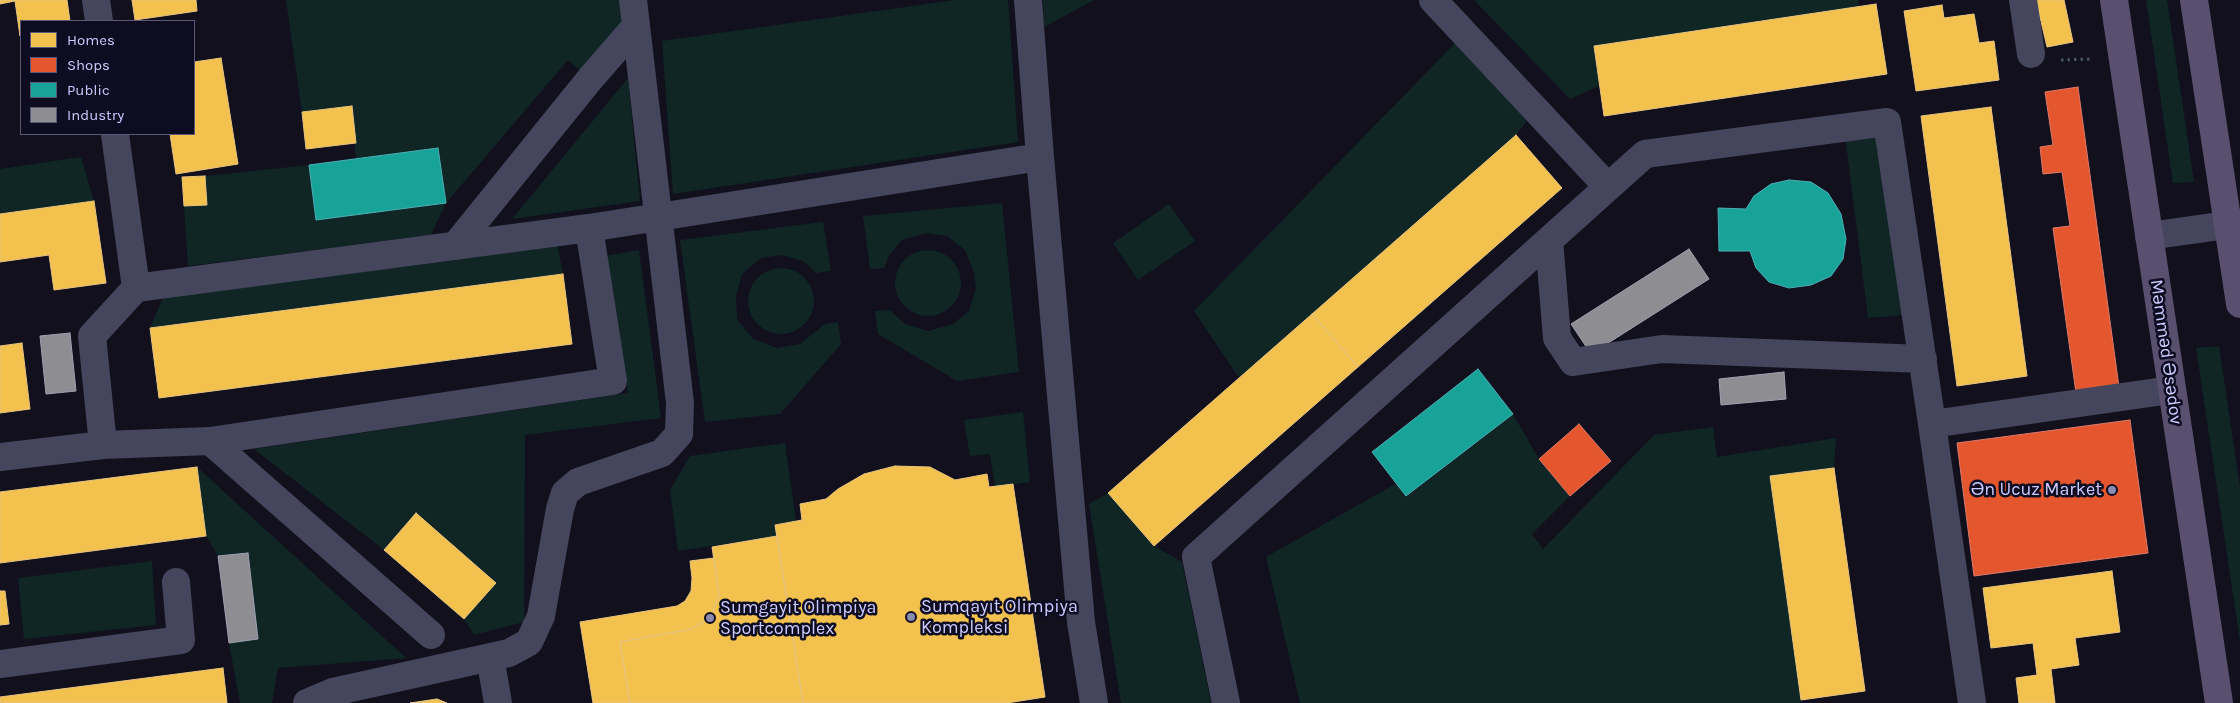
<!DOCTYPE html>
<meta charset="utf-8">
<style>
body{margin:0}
#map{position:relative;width:2240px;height:703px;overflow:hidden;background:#12101c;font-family:Karla,sans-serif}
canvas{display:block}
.legend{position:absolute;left:20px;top:20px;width:175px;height:115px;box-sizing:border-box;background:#0e0c20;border:1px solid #5a5879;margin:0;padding:6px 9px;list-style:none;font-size:15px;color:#cccbff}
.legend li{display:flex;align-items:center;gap:10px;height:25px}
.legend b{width:25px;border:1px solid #5a5879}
</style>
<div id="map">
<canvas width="2240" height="703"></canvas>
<ul class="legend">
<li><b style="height:14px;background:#f2c14e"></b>Homes</li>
<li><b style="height:14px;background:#e4572e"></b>Shops</li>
<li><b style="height:14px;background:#17a398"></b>Public</li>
<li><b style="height:14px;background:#8d8d92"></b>Industry</li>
</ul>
</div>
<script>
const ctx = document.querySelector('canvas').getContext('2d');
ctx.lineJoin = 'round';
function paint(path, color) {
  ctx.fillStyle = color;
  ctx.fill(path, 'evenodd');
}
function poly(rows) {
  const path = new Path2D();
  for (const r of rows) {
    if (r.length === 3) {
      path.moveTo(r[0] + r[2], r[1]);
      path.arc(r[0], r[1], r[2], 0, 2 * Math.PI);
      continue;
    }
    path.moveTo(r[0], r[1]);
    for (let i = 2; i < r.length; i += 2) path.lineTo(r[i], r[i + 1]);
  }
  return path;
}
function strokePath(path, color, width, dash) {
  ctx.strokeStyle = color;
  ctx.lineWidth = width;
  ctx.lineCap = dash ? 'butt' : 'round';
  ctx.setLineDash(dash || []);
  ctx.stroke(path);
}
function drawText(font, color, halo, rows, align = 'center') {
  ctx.font = font + ' Karla,sans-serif';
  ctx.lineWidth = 5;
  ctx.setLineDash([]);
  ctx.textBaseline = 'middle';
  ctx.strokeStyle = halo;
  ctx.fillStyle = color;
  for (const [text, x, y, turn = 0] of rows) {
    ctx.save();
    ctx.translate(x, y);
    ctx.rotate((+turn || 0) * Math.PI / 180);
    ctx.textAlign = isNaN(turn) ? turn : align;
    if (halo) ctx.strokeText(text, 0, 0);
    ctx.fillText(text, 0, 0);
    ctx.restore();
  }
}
paint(poly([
 [286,0,633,0,636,26,590,79,568,60,446,203,431,235,188,266,184,206,207,205,205,176,309,165,317,220,445,202,438,148,356,159,351,107,302,112],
 [955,0,1008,0,1018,142,673,194,662,41],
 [1043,0,1094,0,1044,27],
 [1474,0,1858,0,1859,7,1594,46,1599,86,1570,99],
 [2146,0,2167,0,2194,182,2173,183],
 [1458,40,1527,121,1516,135,1239,378,1194,311],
 [628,78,640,201,512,219],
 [1887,122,1916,314,1868,318,1844,128],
 [81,157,94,201,0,214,0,169],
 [1002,203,1019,372,957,381,878,334,875,311,890,310,905,324,928,331,953,324,969,311,976,289,974,272,965,250,947,236,926,233,902,240,890,254,884,268,870,269,863,216],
 [1169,204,1195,241,1138,280,1113,243],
 [823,222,831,271,816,273,803,261,782,255,761,258,742,274,736,296,737,319,753,339,777,348,800,344,825,324,838,322,841,344,780,414,705,422,680,240],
 [555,233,563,274,150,328,169,283],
 [928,283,33],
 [639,250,661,418,525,435,524,622,474,635,464,619,496,583,416,513,384,550,254,449,628,393,606,256],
 [781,301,33],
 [2219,346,2240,487,2240,641,2196,348],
 [1023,412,1030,482,995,487,990,454,970,456,964,420],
 [1513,414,1539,459,1570,496,1532,534,1543,549,1654,435,1713,427,1717,457,1836,438,1834,468,1770,477,1801,703,1300,703,1266,557,1397,483,1407,496],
 [785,443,796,521,775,525,777,536,678,551,670,490,690,456],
 [197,467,406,658,278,668,272,703,240,703,229,643,258,639,248,553,218,556,206,536],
 [1108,493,1154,546,1182,562,1211,703,1121,703,1089,504],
 [152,561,156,625,24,639,18,578]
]), '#0f2625');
const homes = poly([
 [0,0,67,0,70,21,21,21,20,36,15,1,0,4,0,0],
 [132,0,196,0,197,11,135,20,132,0],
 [2036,0,2064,0,2073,42,2047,47,2036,0],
 [1876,4,1887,74,1604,116,1594,46,1876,4],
 [1942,5,1944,18,1974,14,1979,43,1994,41,1999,80,1916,91,1904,11,1942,5],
 [221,58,238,164,176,174,170,134,194,134,194,62,221,58],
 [352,106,356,143,306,149,302,112,352,106],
 [1991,107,2027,376,1957,386,1921,116,1991,107],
 [1516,135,1562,188,1358,367,1312,314,1516,135],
 [205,176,207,205,184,206,182,177,205,176],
 [94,201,106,283,54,290,49,255,0,262,0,214,94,201],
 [563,274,572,344,159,398,150,328,563,274],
 [1312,314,1358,367,1154,546,1108,493,1312,314],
 [22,343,30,409,0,413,0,346,22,343],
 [895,466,930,467,955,480,987,474,989,487,1013,484,1045,697,1007,703,803,703,775,525,802,520,800,504,826,499,838,489,864,474,895,466],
 [197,467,206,536,0,563,0,492,197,467],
 [1834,468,1865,691,1801,700,1770,476,1834,468],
 [416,513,496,583,464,619,384,550,416,513],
 [777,536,803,703,630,703,620,642,692,629,710,618,719,595,712,547,777,536],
 [714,558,719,595,710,618,692,629,620,642,630,703,593,703,580,622,677,606,685,601,691,591,692,578,690,561,714,558],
 [2112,571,2120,632,2075,638,2079,665,2051,669,2055,703,2019,703,2016,678,2037,675,2033,643,1991,648,1983,588,2112,571],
 [0,591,5,591,9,624,0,625,0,591],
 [223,668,227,703,0,703,0,697,223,668],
 [437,699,447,703,410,703,437,699]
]);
paint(homes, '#f2c14e');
strokePath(homes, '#e7c483', 1);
const shops = poly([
 [2078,87,2119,387,2076,393,2053,228,2070,226,2062,172,2043,174,2040,147,2053,145,2045,92,2078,87],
 [2130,420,2148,553,1974,576,1957,443,2130,420],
 [1579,424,1611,461,1570,496,1539,459,1579,424]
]);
paint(shops, '#e4572e');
strokePath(shops, '#dd7a6d', 1);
const public = poly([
 [438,148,446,203,316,220,309,165,438,148],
 [1789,180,1811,182,1828,193,1841,214,1846,239,1843,259,1831,276,1811,285,1789,288,1769,282,1756,268,1750,251,1719,251,1718,208,1746,209,1754,196,1771,184,1789,180],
 [1478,369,1513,414,1406,496,1372,452,1478,369]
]);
paint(public, '#17a398');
strokePath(public, '#4dafb7', 1);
const industry = poly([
 [1689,249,1709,279,1591,354,1571,324,1689,249],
 [70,333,76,391,46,394,40,336,70,333],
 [1784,372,1786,399,1721,405,1719,379,1784,372],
 [248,553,258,639,229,643,218,556,248,553]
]);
paint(industry, '#8d8d92');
strokePath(industry, '#a0a0b3', 1);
strokePath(poly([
 [2061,60,2092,59]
]), '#465763', 3, [2.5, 4]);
strokePath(poly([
 [96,0,99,21],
 [1028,0,1040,157],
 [1433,0,1608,187],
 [2023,0,2031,54],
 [115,134,136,288],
 [2149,236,2240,223],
 [1549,240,1557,338,1573,362,1662,349,1923,359],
 [455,246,590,79,636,26],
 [1932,424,1972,703],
 [210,441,613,381,589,228],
 [103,445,210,441,431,635],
 [0,457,103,445,92,336,136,288,589,228,1040,157,1081,622,1094,703],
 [490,657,498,703],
 [0,664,181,640,176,582],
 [307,703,333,692,509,653,529,642,541,616,560,509,565,493,578,482,662,453,679,434,680,403,633,0],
 [1226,703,1196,557,1645,154,1887,122,1932,424,2171,390]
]), '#45465d', 28);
strokePath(poly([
 [2114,0,2219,703],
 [2194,0,2240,304]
]), '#59506f', 28);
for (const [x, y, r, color] of [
 [2112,490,5,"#8b8ab0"],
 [911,617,5,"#8b8ab0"],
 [710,618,5,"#8b8ab0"]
]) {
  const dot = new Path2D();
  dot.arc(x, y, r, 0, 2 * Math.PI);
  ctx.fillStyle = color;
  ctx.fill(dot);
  strokePath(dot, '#0e0c20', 2);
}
drawText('18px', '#cccbff', '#0e0c20', [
 ["Məmməd Əsədov",2166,352,82]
]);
drawText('18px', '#cccbff', '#0e0c20', [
 ["Ən Ucuz Market",2102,490,"right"],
 ["Sumqayıt Olimpiya",921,607],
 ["Kompleksi",921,628],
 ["Sumgayit Olimpiya",720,608],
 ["Sportcomplex",720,629]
], 'left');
</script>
